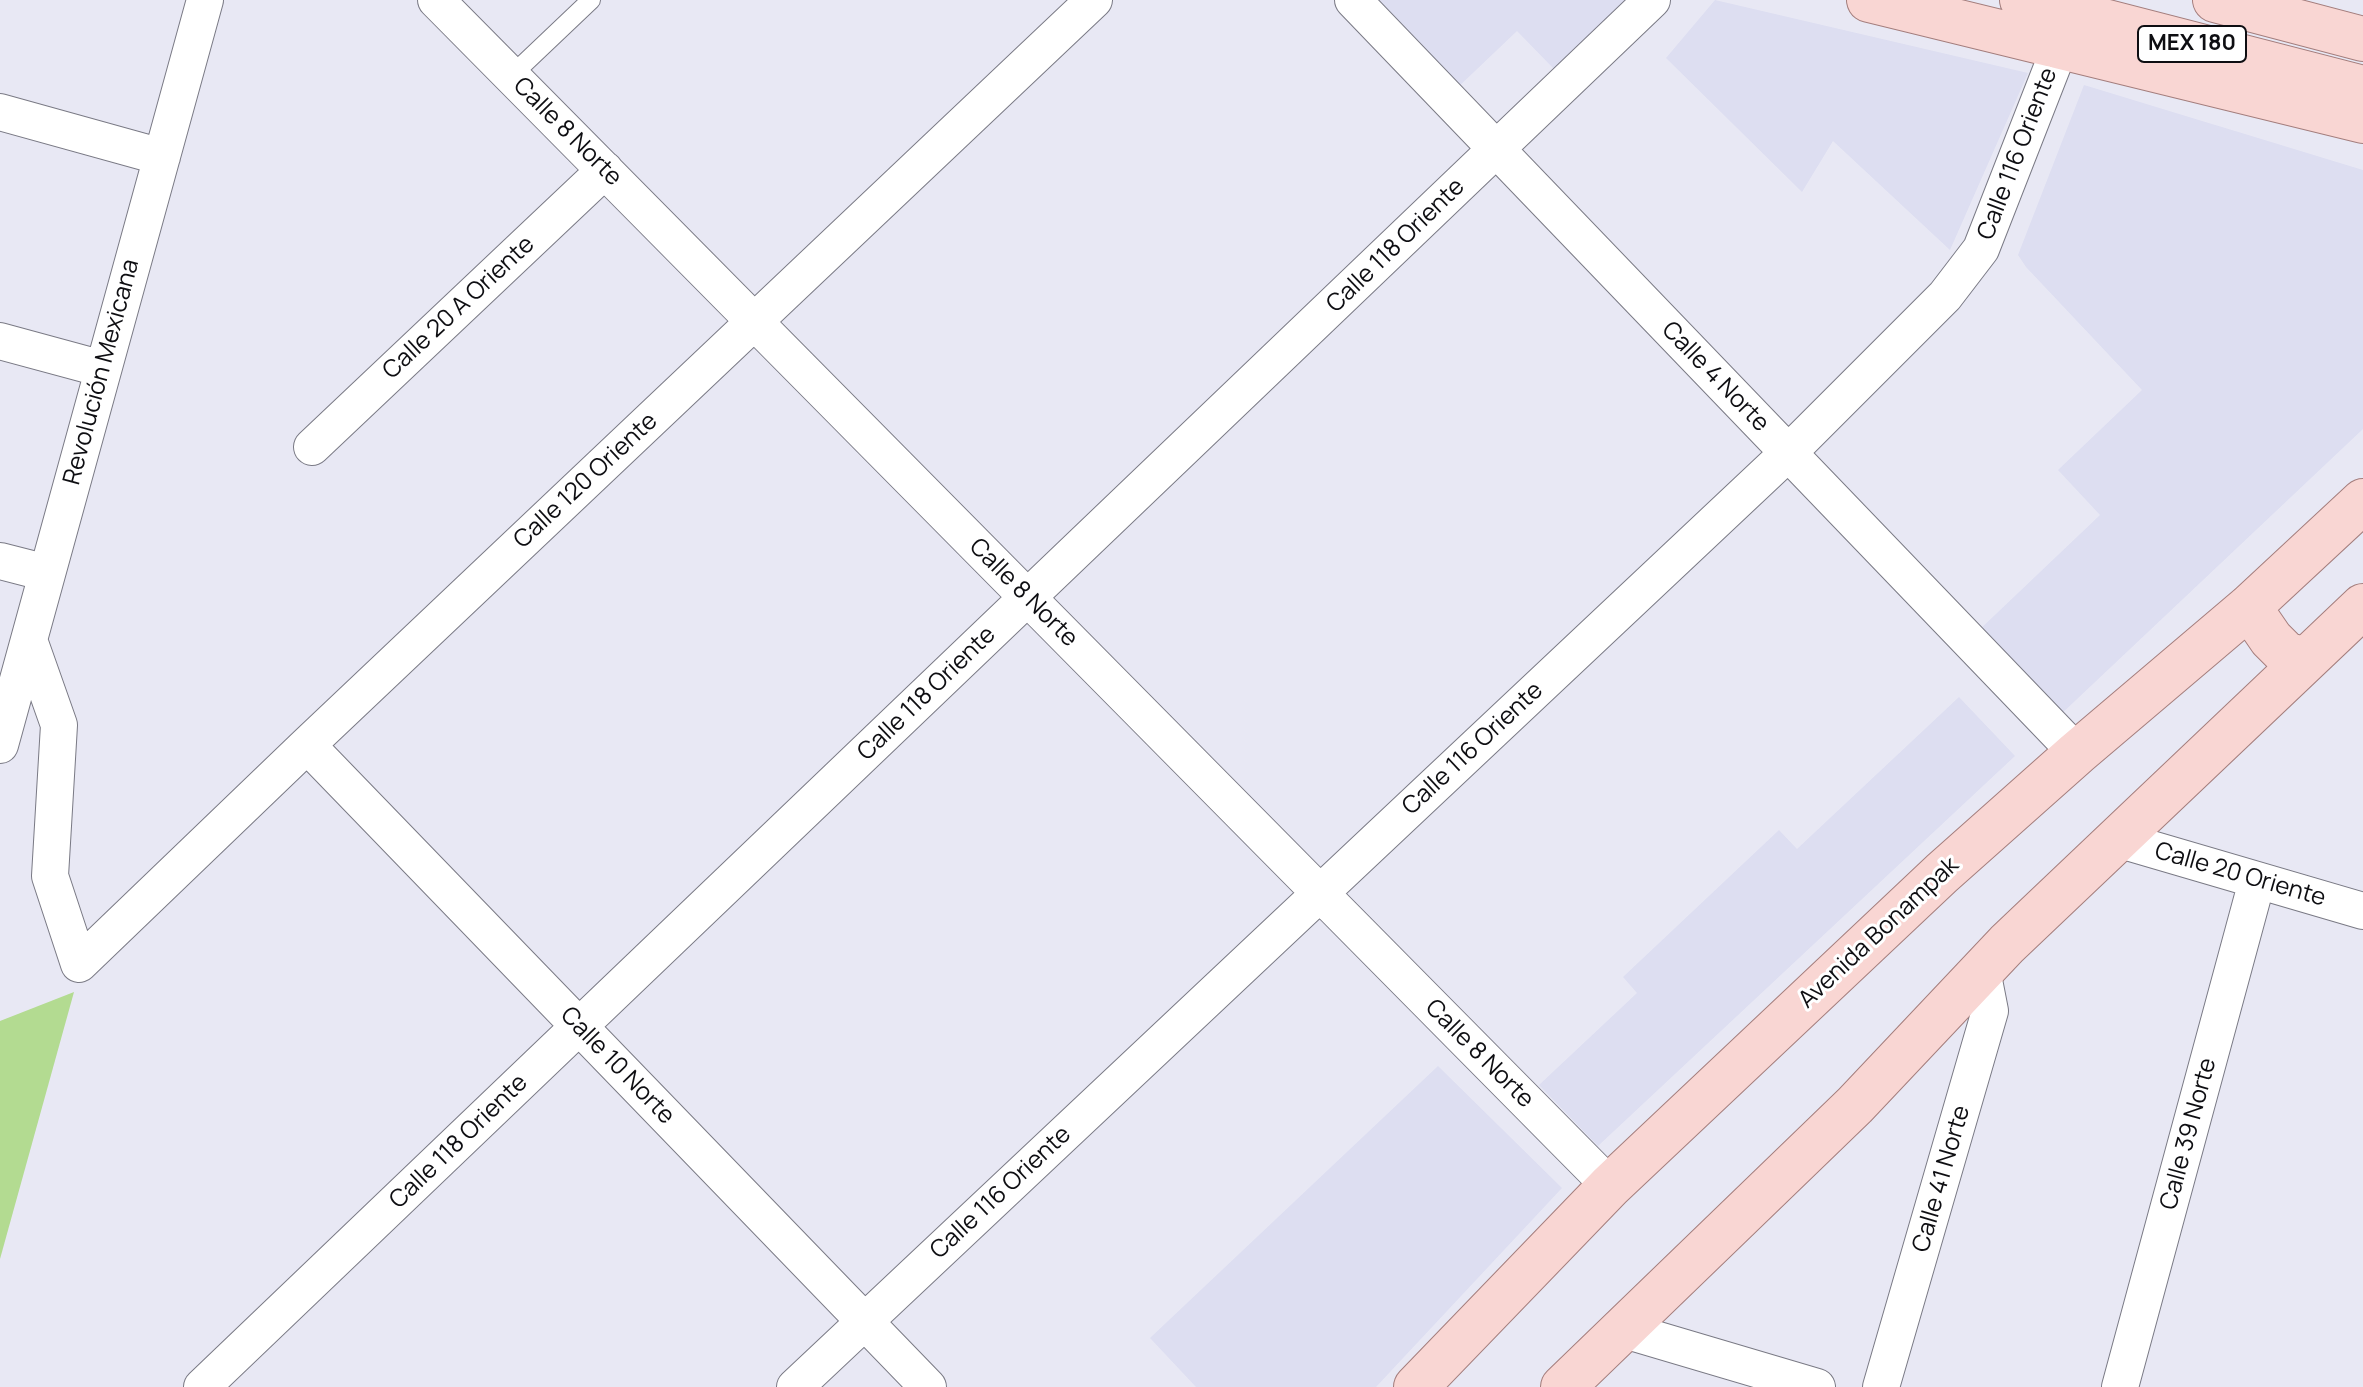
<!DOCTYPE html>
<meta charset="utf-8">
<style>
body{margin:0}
canvas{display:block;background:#e8e8f4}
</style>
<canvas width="2363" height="1387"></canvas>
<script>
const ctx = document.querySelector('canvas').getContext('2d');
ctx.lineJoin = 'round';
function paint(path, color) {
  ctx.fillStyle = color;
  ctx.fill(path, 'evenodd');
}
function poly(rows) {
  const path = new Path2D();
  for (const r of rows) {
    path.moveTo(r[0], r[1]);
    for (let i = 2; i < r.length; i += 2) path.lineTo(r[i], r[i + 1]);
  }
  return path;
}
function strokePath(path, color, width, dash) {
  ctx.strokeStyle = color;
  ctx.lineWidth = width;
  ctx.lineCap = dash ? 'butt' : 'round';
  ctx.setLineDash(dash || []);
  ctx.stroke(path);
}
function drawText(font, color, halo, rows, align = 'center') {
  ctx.font = font + ' Manrope,sans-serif';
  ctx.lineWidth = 6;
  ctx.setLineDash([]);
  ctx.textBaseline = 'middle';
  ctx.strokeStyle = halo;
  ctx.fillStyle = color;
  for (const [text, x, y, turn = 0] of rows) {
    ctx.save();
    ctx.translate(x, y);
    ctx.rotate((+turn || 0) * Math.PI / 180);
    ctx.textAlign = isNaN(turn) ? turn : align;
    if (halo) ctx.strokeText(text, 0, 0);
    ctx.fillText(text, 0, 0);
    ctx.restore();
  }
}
paint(poly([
 [1366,0,1626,0,1554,69,1517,31,1454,91],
 [1715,0,2028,73,1950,250,1833,141,1802,192,1666,58],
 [2084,85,2363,170,2363,429,2058,717,1976,633,2100,515,2058,470,2142,390,2026,267,2018,255],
 [1959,697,2015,756,1598,1146,1539,1085,1637,993,1623,977,1779,830,1797,849],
 [1438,1066,1562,1188,1376,1387,1196,1387,1150,1338]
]), '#dddef1');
paint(poly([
 [74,992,0,1259,0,1021]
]), '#b3db91');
const lane = poly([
 [511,76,591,0]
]);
const street = poly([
 [436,0,1610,1186],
 [1353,0,2077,753],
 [0,112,162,157],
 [0,341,103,369],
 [312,447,605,170],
 [0,561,47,573],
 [29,640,59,725,50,876,79,964,307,745,1094,0],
 [0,745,205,0],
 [307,745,928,1387],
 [2117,839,2363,911],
 [1621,1329,1817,1387],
 [202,1387,1652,0],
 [795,1387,1788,453,1945,296,1981,249,2060,47],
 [1881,1387,1990,1011,1982,970],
 [2120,1387,2257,881]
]);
const primary = poly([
 [1869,0,2363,121],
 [2022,0,2363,88],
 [2215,0,2363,39],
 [2249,607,2271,639,2287,655,2305,659],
 [1416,1387,1610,1186,1942,873,2077,753,2249,607,2363,501],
 [1563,1387,1855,1105,2007,944,2363,606]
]);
strokePath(lane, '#7a7a85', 20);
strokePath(street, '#7a7a85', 38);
strokePath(primary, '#a47e7d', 46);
strokePath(lane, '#fff', 18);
strokePath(street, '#fff', 36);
strokePath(primary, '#f9d6d3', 44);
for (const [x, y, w] of [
 [2192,44,108]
]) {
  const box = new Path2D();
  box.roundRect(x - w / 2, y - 18, w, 36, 6);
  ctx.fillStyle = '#fff';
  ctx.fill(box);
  strokePath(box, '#0e0e12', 2);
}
drawText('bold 22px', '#0e0e12', null, [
 ["MEX 180",2192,44]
]);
drawText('24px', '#0e0e12', '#fff', [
 ["Calle 8 Norte",567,132,45],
 ["Calle 116 Oriente",2018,154,-69],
 ["Calle 118 Oriente",1396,246,-44],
 ["Calle 20 A Oriente",459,308,-43],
 ["Revolución Mexicana",102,372,-75],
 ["Calle 4 Norte",1715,377,46],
 ["Calle 120 Oriente",586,481,-43],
 ["Calle 8 Norte",1023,593,45],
 ["Calle 118 Oriente",927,694,-44],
 ["Calle 116 Oriente",1473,749,-43],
 ["Calle 20 Oriente",2240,875,16],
 ["Avenida Bonampak",1879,933,-43],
 ["Calle 8 Norte",1479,1054,45],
 ["Calle 10 Norte",617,1066,46],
 ["Calle 39 Norte",2189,1134,-75],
 ["Calle 118 Oriente",459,1142,-44],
 ["Calle 41 Norte",1942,1179,-74],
 ["Calle 116 Oriente",1001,1193,-43]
]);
</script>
